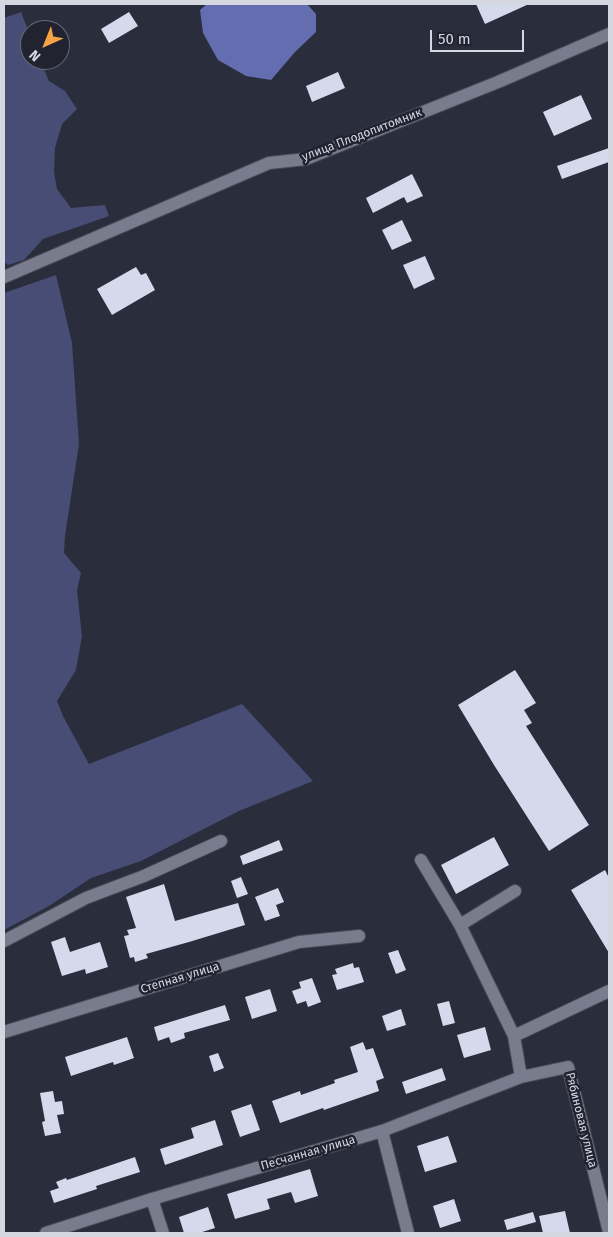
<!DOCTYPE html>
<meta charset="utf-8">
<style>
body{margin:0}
#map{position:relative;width:613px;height:1237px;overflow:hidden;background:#2a2d3c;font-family:"Fira Sans",sans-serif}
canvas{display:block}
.frame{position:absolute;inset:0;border:5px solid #d5d7e0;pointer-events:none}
.north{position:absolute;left:20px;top:20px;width:50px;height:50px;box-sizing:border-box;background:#212331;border:1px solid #696b77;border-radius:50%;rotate:224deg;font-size:14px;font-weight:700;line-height:20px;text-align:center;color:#d5d7e0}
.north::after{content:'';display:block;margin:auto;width:18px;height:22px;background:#f5a345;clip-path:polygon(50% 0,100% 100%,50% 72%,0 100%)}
.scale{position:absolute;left:430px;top:30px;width:94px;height:22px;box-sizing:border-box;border:2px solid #d5d7e0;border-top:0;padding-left:6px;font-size:15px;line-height:18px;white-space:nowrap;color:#d5d7e0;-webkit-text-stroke:4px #212331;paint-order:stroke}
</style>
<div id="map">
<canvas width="613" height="1237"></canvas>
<div class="frame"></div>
<div class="north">N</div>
<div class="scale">50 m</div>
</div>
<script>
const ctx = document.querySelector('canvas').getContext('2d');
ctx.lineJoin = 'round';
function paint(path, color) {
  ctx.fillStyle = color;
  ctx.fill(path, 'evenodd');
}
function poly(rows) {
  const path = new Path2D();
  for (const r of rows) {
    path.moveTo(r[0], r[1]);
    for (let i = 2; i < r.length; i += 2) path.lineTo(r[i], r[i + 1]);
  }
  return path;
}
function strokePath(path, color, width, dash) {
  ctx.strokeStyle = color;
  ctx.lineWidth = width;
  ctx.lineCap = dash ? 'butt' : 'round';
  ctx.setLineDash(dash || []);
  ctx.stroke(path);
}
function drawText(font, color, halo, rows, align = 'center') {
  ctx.font = font + ' "Fira Sans",sans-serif';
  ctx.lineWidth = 5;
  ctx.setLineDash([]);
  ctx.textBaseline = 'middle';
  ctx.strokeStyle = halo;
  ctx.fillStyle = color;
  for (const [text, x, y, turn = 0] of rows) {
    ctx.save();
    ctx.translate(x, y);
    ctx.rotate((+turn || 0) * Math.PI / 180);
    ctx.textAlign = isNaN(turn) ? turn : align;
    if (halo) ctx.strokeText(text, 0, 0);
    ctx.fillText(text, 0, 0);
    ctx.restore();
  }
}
paint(poly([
 [21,12,30,35,30,60,40,60,49,81,65,91,77,109,62,124,55,148,54,172,57,189,71,208,105,205,109,216,43,239,24,260,8,265,4,262,4,18],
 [56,275,72,343,79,444,65,536,64,553,81,573,77,590,82,636,76,670,57,701,63,716,89,764,242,704,313,781,239,811,141,861,91,878,49,906,4,930,4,293]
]), '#474d74');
paint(poly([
 [207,4,307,4,316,14,316,32,295,52,271,80,246,76,218,60,203,33,200,10]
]), '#646daf');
paint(poly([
 [476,4,529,4,485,24],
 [129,12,138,26,109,43,101,29],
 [338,72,345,88,312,102,306,86],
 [581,95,592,119,554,136,543,112],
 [609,148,609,162,562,179,557,166],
 [412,174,423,196,407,203,404,197,373,213,366,198],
 [402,220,412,241,392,250,382,230],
 [425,256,435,279,414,289,403,265],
 [136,267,141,275,146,273,155,290,112,315,97,289],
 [515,670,536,703,524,710,532,723,526,726,589,825,549,851,494,765,458,705],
 [494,837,509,865,456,894,441,865],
 [279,840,283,850,243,865,240,856],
 [605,870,609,878,609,953,571,890],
 [241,877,248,894,237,898,231,881],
 [164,884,175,921,238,903,245,925,189,942,146,954,148,958,135,962,134,957,130,958,124,936,129,935,127,930,136,928,126,897],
 [278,888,284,902,276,905,280,916,265,921,255,897],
 [65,937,70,952,100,942,108,967,86,974,85,969,62,976,51,942],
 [398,950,406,970,396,974,388,953],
 [353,963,354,968,359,967,364,982,337,990,332,975,337,974,335,969],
 [312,978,321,1002,308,1007,306,1001,297,1004,292,991,301,988,299,982],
 [270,989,277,1011,252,1019,245,997],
 [449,1001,455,1023,443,1026,437,1004],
 [225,1005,230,1020,184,1033,185,1038,171,1043,169,1037,158,1041,154,1027],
 [401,1009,406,1025,387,1031,382,1016],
 [485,1027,491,1050,464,1058,457,1035],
 [127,1037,134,1058,114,1065,113,1062,71,1076,65,1057],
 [363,1042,366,1050,373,1048,384,1078,376,1081,379,1091,324,1110,323,1108,280,1123,272,1101,300,1091,301,1095,335,1083,334,1080,358,1072,350,1047],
 [218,1053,224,1068,214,1072,209,1056],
 [442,1068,446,1080,406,1094,402,1082],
 [53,1091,55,1102,62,1101,64,1114,57,1115,61,1133,45,1136,42,1122,45,1121,40,1093],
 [251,1104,260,1130,240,1137,231,1111],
 [215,1120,223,1145,165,1165,160,1149,194,1138,191,1128],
 [448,1136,457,1162,425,1172,417,1146],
 [135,1157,140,1172,96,1186,97,1189,54,1203,50,1191,59,1188,56,1182,66,1178,67,1180],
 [310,1169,318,1196,295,1203,291,1192,267,1199,270,1209,235,1219,227,1194],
 [454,1199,461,1221,440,1228,433,1206],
 [208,1207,215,1228,199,1233,184,1233,179,1217],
 [565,1211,570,1233,543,1233,539,1216],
 [533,1212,536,1222,507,1230,504,1220]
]), '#d5d9ec');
const minor = poly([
 [4,277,269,163,306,159,498,82,609,34],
 [421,860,460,925,514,1036],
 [460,925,515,891],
 [4,941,86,898,144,876,221,841],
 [4,1032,299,942,359,936],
 [521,1077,514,1036,609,991],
 [382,1131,408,1233],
 [152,1199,163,1233],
 [46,1233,152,1199,382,1131,521,1077,568,1067,609,1232]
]);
strokePath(minor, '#494b57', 14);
strokePath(minor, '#787c8d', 12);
drawText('12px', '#d5d7e0', '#212331', [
 ["улица Плодопитомник",362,135,-21],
 ["Степная улица",180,978,-17],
 ["Рябиновая улица",581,1120,76],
 ["Песчанная улица",308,1153,-16]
]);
</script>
